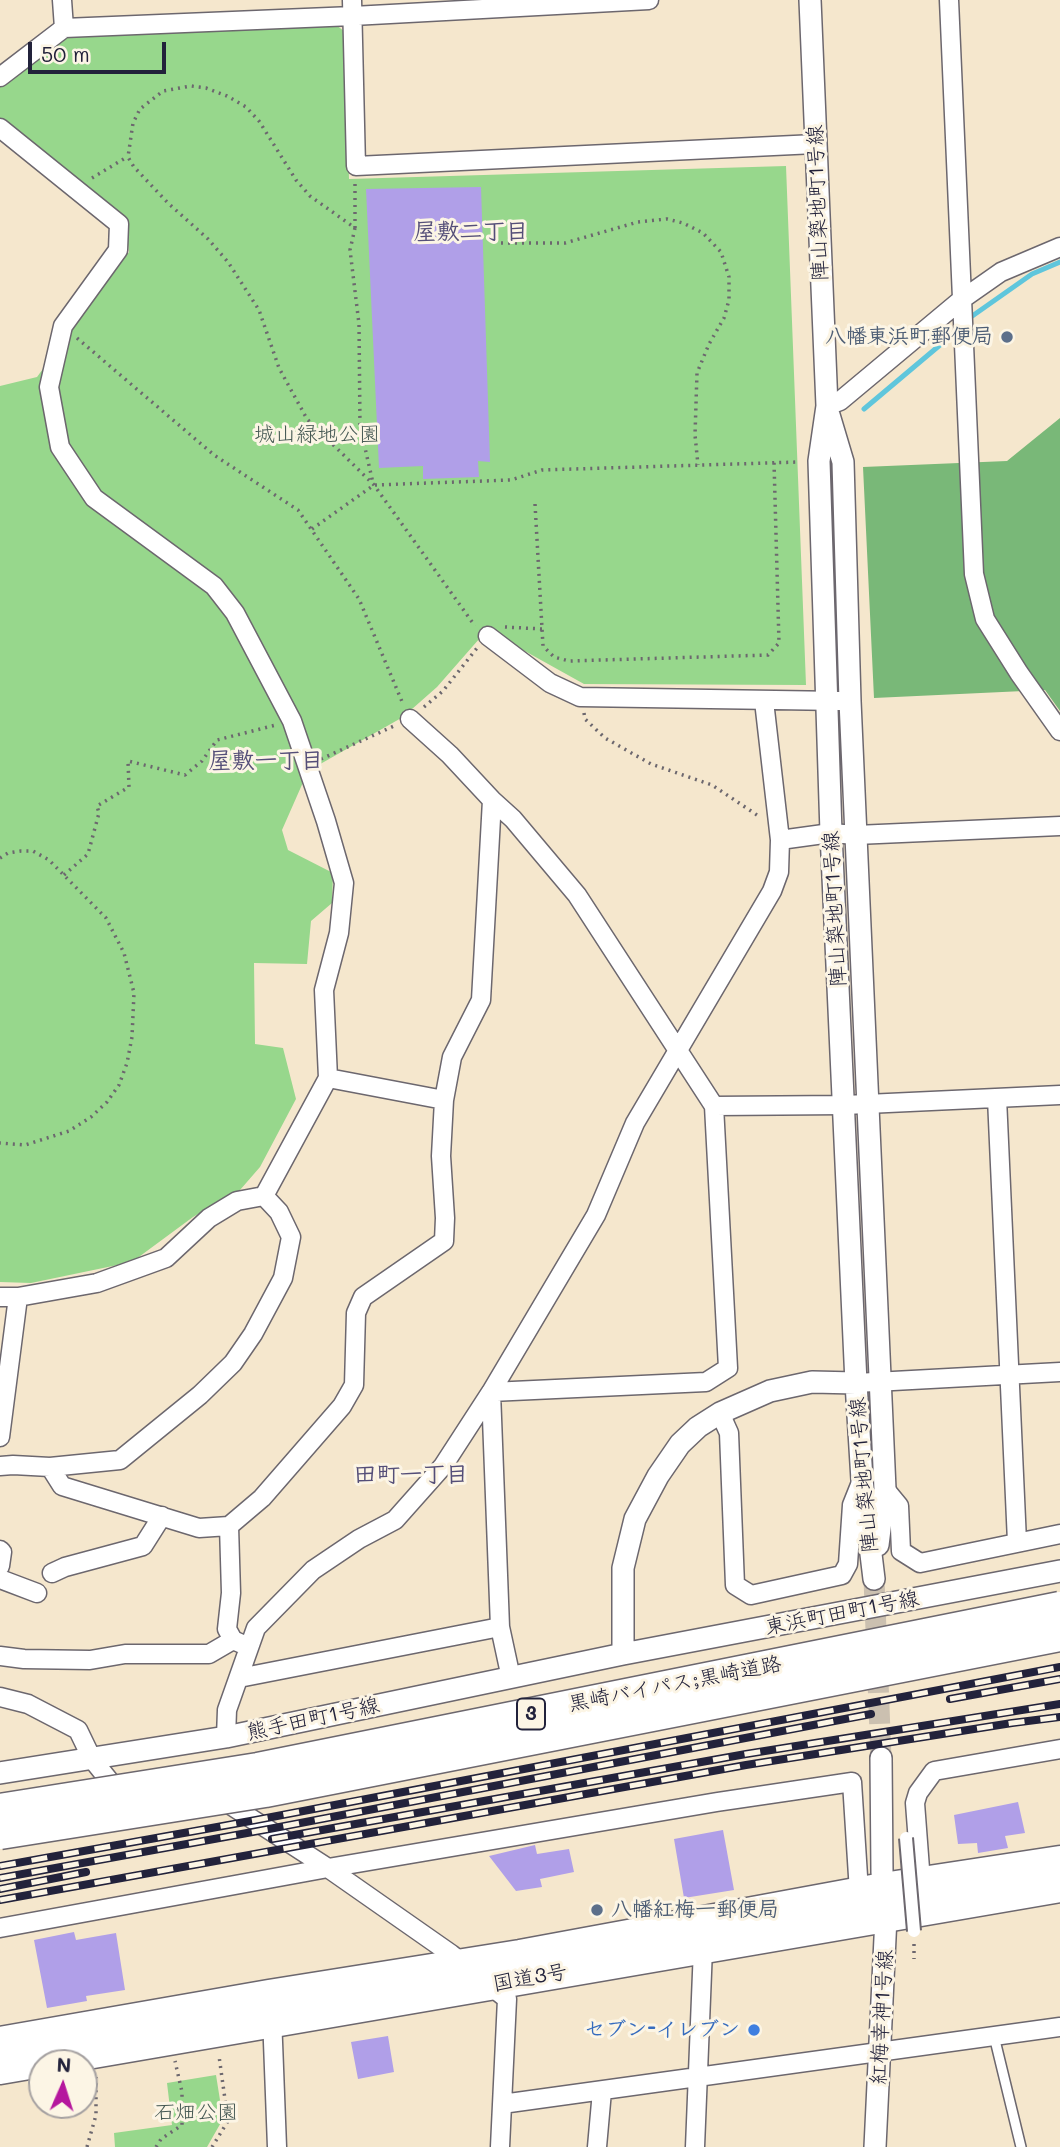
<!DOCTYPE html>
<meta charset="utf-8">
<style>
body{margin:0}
#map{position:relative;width:1060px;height:2147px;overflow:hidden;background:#f5e7cd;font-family:Mali,sans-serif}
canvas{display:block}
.north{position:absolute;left:28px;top:2049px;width:70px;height:70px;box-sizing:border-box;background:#fcf5e5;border:2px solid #a5a1a1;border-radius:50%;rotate:3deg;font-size:19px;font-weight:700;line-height:28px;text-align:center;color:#22223b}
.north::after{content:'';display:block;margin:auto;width:24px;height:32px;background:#b5179e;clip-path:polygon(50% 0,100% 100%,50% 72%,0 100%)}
.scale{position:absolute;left:28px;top:42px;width:138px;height:32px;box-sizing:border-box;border:4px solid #22223b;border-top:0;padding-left:9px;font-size:21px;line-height:24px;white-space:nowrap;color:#22223b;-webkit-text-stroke:5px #fcf5e5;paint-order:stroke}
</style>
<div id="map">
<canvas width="1060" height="2147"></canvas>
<div class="north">N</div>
<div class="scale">50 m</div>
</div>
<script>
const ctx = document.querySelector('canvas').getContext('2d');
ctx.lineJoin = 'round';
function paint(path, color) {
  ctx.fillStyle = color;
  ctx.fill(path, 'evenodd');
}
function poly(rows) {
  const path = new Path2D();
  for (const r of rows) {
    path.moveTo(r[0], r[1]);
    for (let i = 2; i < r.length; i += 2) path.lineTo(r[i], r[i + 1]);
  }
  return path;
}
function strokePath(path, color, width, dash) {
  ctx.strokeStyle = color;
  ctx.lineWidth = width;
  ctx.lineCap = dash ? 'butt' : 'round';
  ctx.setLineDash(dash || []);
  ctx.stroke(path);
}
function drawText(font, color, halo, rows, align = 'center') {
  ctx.font = font + ' Mali,"Klee One",sans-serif';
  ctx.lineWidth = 6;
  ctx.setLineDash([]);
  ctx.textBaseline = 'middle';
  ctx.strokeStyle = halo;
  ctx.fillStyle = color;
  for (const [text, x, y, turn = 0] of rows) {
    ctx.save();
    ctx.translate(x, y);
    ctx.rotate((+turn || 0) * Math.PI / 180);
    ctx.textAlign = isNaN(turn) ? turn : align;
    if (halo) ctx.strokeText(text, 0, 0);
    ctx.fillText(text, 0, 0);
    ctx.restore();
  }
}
paint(poly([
 [335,24,345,32,349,179,786,166,806,685,584,684,487,630,437,687,403,717,308,771,282,830,288,850,333,873,332,903,311,921,307,964,254,963,255,1044,283,1048,296,1099,260,1167,240,1190,193,1217,132,1262,31,1283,0,1282,0,386,37,377,129,252,125,217,0,120,0,86,67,36],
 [216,2075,223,2119,207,2147,115,2147,114,2133,172,2125,167,2083]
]), '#97d78c');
paint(poly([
 [1060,418,1060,711,1045,690,874,698,863,467,1007,461]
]), '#79b878');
strokePath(poly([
 [968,319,1032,274,1060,262],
 [864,409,959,329]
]), '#5fc6dc', 5);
paint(poly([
 [481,187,490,462,478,461,479,477,423,479,423,466,379,468,366,189],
 [1018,1802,1025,1833,1005,1836,1008,1848,978,1853,977,1843,958,1844,954,1815],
 [723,1830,734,1890,684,1898,674,1839],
 [535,1845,537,1854,569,1849,574,1872,540,1879,542,1887,516,1891,489,1856],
 [74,1932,76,1940,116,1933,125,1990,86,1996,87,2001,47,2008,34,1940],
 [388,2036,394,2072,358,2079,351,2042]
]), '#b09fe8');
strokePath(poly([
 [874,1579,881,1758]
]), '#cbc0b0', 21, [21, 10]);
const service = poly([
 [994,2036,1021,2147]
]);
const minor = poly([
 [62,0,64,28],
 [352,0,356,166,815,144],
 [949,0,974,574,985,619,1019,673,1060,731],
 [0,77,64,28,353,16,649,0],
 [0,128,119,224,118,250,63,326,49,387,60,447,94,498,214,586,235,613,292,721,326,821,344,883,339,933,324,990,328,1078,264,1196],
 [827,406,840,401,961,300,1001,272,1060,247],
 [488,636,550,683,580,697,840,701],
 [410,719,450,755,492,800,513,819,577,895,714,1106,728,1368,706,1382,491,1392,500,1627,511,1678],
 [780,840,831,833,856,835,1060,826],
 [328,1078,444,1100],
 [997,1098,1017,1542],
 [714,1106,845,1105,1060,1095],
 [0,1297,18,1297,97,1283,166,1258,209,1218,237,1201,264,1196],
 [856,1383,1060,1372],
 [720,1413,729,1433,735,1585,751,1595,842,1575,848,1564,852,1505,862,1480],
 [0,1437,18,1297],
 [0,1466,13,1465,50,1467,120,1460,200,1395,233,1363,253,1334,283,1278,291,1237,279,1212,264,1196],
 [50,1467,62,1486,199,1528,229,1526],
 [885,1489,899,1506,901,1551,920,1563,1060,1534],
 [0,1550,2,1552,0,1566],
 [52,1573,65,1567,143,1546,162,1516],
 [0,1579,37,1593],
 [249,1647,233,1640,227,1629,231,1593,229,1526,262,1498,342,1406,354,1385,356,1313,363,1297,444,1241,445,1218,441,1156,444,1100,452,1057,481,1000,492,800],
 [0,1656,24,1659,90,1660,125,1654,209,1654,233,1640],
 [239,1678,500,1627],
 [0,1697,28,1704,78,1730,92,1759,120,1794],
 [226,1737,227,1710,256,1628,313,1570,359,1539,395,1520,443,1466,491,1392,596,1215,635,1123,772,891,779,872,780,840,764,701],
 [221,1799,328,1868,451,1954,507,1999,500,2147],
 [921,1882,915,1803,918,1793,934,1771,1060,1749],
 [0,1928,328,1868,717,1802,852,1782,859,1892],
 [272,2016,277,2147],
 [502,2104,1060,2027],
 [597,2147,602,2091],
 [695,2147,703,1948]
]);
const tertiary = poly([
 [810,0,827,406,819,461,831,833,856,1383,862,1480,874,1579],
 [829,415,843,462,850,701,885,1489,878,1545],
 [623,1654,623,1568,635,1519,658,1476,680,1444,698,1427,720,1413,770,1391,812,1382,856,1383],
 [0,1773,226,1737,623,1654,1060,1571],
 [875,2147,886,1917,882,1872,881,1758]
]);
const trunk = poly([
 [0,2042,269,1995,520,1955,883,1888,1060,1861],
 [0,2069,1060,1887]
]);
strokePath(service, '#6c676e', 12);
strokePath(minor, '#6c676e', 21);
strokePath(tertiary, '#6c676e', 24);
strokePath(trunk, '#6c676e', 33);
strokePath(poly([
 [92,178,127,157],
 [355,184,355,228,310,196,296,180,259,121,246,107,227,96,206,88,191,86,163,91,140,109,133,123,128,157,134,167,168,203,208,239,228,262,259,310,279,368,307,419,374,485,475,626],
 [355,228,350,250,359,324,360,426,373,483],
 [501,243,565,243,638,222,667,219,683,223,703,233,721,252,729,277,729,300,724,318,709,344,697,373,695,435,698,465],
 [77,338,214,455,298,510,359,599,403,704],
 [535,504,543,646,554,657,569,661,768,655,779,643,774,462],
 [312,529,374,485,511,480,542,470,799,462],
 [505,627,542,629],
 [424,707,443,691,477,648],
 [584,713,585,719,605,738,651,764,712,785,760,817],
 [321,759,394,726],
 [0,858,8,853,21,851,33,851,49,860,106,918,124,953,134,993,132,1037,127,1063,119,1085,107,1102,91,1117,69,1131,25,1145,0,1143],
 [64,875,88,854,99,813,97,806,129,787,128,761,185,775,202,761,217,740,276,725],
 [914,1944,914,1959],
 [87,2147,96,2115,96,2077],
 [156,2147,161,2139,182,2125,182,2092,175,2061],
 [212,2147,228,2121,219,2056]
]), '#6c676e', 3.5, [2, 5]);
strokePath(service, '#fff', 9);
strokePath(minor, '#fff', 18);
strokePath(tertiary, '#fff', 21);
strokePath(trunk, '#fff', 30);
const rail = poly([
 [950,1699,1060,1679],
 [272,1839,746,1754,1060,1704],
 [0,1866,256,1820,1060,1667],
 [0,1878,269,1829,871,1714],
 [0,1889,86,1872],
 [0,1900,746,1765,1012,1723,1060,1717]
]);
strokePath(rail, '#22223b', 8);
strokePath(rail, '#fcf5e5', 5, [16]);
const pedestrianBridge = poly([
 [906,1838,914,1931]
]);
const motorwayBridge = poly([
 [0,1810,258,1769,1060,1608],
 [0,1833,265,1791,1060,1635]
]);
strokePath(pedestrianBridge, '#6c676e', 16, []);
strokePath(motorwayBridge, '#6c676e', 35, []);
strokePath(pedestrianBridge, '#fff', 12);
strokePath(motorwayBridge, '#fff', 32);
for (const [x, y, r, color] of [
 [1007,337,7,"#5c6f8a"],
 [597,1910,7,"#5c6f8a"],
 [754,2030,7,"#3f7fe0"]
]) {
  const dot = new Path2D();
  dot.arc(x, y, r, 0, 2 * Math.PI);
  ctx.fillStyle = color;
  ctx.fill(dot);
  strokePath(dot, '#fcf5e5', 2.5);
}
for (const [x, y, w] of [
 [531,1714,28]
]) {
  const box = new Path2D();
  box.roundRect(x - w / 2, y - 15.5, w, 31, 5);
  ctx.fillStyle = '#fcf5e5';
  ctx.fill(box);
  strokePath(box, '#22223b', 2);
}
drawText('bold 19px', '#22223b', null, [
 ["3",531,1714]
]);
drawText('21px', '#22223b', '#fcf5e5', [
 ["陣山築地町1号線",818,203,-92],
 ["陣山築地町1号線",835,909,-93],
 ["陣山築地町1号線",864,1475,-95],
 ["東浜町田町1号線",842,1613,-11],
 ["黒崎バイパス;黒崎道路",675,1684,-11],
 ["熊手田町1号線",313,1719,-12],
 ["国道3号",530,1978,-10],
 ["紅梅幸神1号線",882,2017,-87]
]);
drawText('bold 21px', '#4e5e75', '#fcf5e5', [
 ["八幡東浜町郵便局",993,337],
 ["八幡紅梅一郵便局",611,1910,"left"]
], 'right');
drawText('21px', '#455853', '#fcf5e5', [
 ["城山緑地公園",317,435],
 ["石畑公園",196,2113]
]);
drawText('bold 21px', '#366cbe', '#fcf5e5', [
 ["セブン-イレブン",740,2030]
], 'right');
drawText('bold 23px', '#544e78', '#fcf5e5', [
 ["屋敷二丁目",471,232],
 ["屋敷一丁目",266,761],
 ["田町一丁目",411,1475]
]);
</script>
